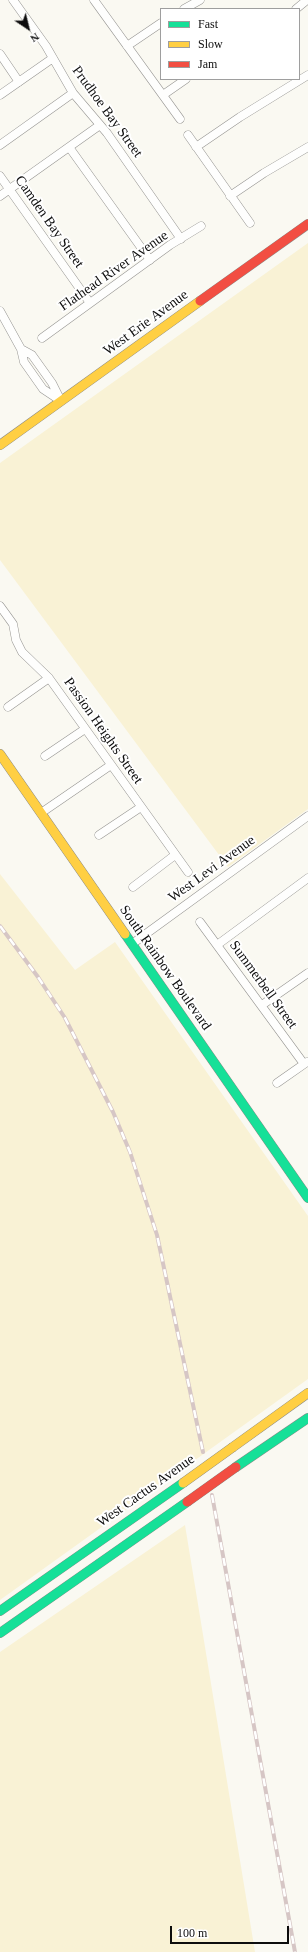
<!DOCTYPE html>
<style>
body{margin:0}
#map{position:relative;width:308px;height:1952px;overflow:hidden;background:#faf9f2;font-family:"Times New Roman",serif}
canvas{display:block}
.legend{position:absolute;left:160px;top:8px;width:140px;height:72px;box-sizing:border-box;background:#fff;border:1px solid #9e9e9e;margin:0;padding:5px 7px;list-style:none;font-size:12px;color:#0d0d0d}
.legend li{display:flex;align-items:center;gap:8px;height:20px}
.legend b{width:20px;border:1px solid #9e9e9e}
.north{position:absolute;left:8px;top:8px;width:40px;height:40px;-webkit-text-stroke:3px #fff;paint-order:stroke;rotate:145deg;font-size:11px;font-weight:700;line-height:16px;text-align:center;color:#0d0d0d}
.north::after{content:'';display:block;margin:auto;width:14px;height:18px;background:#0d0d0d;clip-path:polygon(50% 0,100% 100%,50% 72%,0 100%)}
.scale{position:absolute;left:170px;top:1926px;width:119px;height:18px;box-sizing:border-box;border:2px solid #0d0d0d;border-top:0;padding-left:5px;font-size:12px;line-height:14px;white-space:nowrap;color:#0d0d0d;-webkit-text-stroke:3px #fff;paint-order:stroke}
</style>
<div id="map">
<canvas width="308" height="1952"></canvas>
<ul class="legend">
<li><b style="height:5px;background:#16e098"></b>Fast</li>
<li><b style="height:5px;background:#ffcf43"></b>Slow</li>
<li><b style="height:5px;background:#f24e42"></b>Jam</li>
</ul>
<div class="north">N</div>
<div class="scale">100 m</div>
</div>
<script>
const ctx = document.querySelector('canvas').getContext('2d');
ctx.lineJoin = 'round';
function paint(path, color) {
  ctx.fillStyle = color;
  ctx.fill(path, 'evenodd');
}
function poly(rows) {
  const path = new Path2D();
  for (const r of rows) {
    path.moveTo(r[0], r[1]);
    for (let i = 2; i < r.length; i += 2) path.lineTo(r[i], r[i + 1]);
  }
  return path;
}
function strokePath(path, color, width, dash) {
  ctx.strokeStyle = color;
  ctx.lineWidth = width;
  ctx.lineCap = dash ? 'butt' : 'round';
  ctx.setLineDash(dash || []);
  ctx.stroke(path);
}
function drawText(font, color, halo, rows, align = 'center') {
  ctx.font = font + ' "Times New Roman",serif';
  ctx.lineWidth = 4;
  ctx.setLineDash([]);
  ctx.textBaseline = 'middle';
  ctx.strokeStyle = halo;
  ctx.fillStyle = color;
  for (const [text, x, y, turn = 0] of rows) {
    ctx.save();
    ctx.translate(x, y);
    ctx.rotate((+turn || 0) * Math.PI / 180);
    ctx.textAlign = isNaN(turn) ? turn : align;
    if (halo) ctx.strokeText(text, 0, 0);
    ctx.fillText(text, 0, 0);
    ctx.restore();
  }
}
paint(poly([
 [308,243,308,809,228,867,0,560,0,463],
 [0,874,75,970,115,942,308,1216,308,1379,0,1600],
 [185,1525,255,1952,0,1952,0,1652]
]), '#f9f2d5');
const street = poly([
 [13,0,46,46,73,93,107,133,181,239],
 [94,0,180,119],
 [184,9,200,0],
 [296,9,307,0],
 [127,46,161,23],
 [0,54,19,82],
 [0,95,53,58],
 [163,95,186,79],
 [188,135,250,223],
 [0,145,73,93],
 [69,147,150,260],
 [196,147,240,117,308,75],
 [0,176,90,303],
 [0,196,100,125],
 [230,196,264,173,308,147],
 [0,311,21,349,24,362,43,389,61,401],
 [42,338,170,245,201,226],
 [21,349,32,355,52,383,61,401],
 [0,606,13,624,16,640,22,652,49,678,188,872],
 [8,707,49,678],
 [45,756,85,729],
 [41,813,111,765],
 [99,835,141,807],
 [133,887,175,855],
 [200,922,304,1064],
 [132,944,308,816],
 [217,945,308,878],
 [262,1005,308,973],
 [277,1083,307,1062]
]);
const fast = poly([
 [125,934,308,1198],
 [236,1467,308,1418],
 [0,1611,183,1483],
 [0,1633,187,1502]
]);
const slow = poly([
 [0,445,200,301],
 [0,754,125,934],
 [233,1447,308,1393]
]);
const jam = poly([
 [200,301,308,224]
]);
strokePath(street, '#949390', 9);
strokePath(fast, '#8a8a87', 10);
strokePath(slow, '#8a8a87', 10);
strokePath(jam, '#8a8a87', 10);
strokePath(street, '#fefefd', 8);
strokePath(fast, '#16e098', 9);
strokePath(slow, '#ffcf43', 9);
strokePath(jam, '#f24e42', 9);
const rail = poly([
 [0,926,38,977,65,1018,113,1112,130,1152,157,1235,203,1452],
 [212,1495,295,1952]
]);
strokePath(rail, '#d6c6c5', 4);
strokePath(rail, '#fff', 2.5, [8]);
const slowBridge = poly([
 [183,1483,233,1447]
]);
const jamBridge = poly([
 [187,1502,236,1467]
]);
strokePath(slowBridge, '#81817d', 10, []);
strokePath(jamBridge, '#81817d', 10, []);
strokePath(slowBridge, '#ffcf43', 9);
strokePath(jamBridge, '#f24e42', 9);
drawText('14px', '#0d0d0d', '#fff', [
 ["Prudhoe Bay Street",107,112,54],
 ["Camden Bay Street",49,222,55],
 ["Flathead River Avenue",114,271,-35],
 ["West Erie Avenue",146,323,-36],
 ["Passion Heights Street",103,731,55],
 ["West Levi Avenue",212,869,-36],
 ["South Rainbow Boulevard",165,968,55],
 ["Summerbell Street",263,985,54],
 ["West Cactus Avenue",146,1491,-35]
]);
</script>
